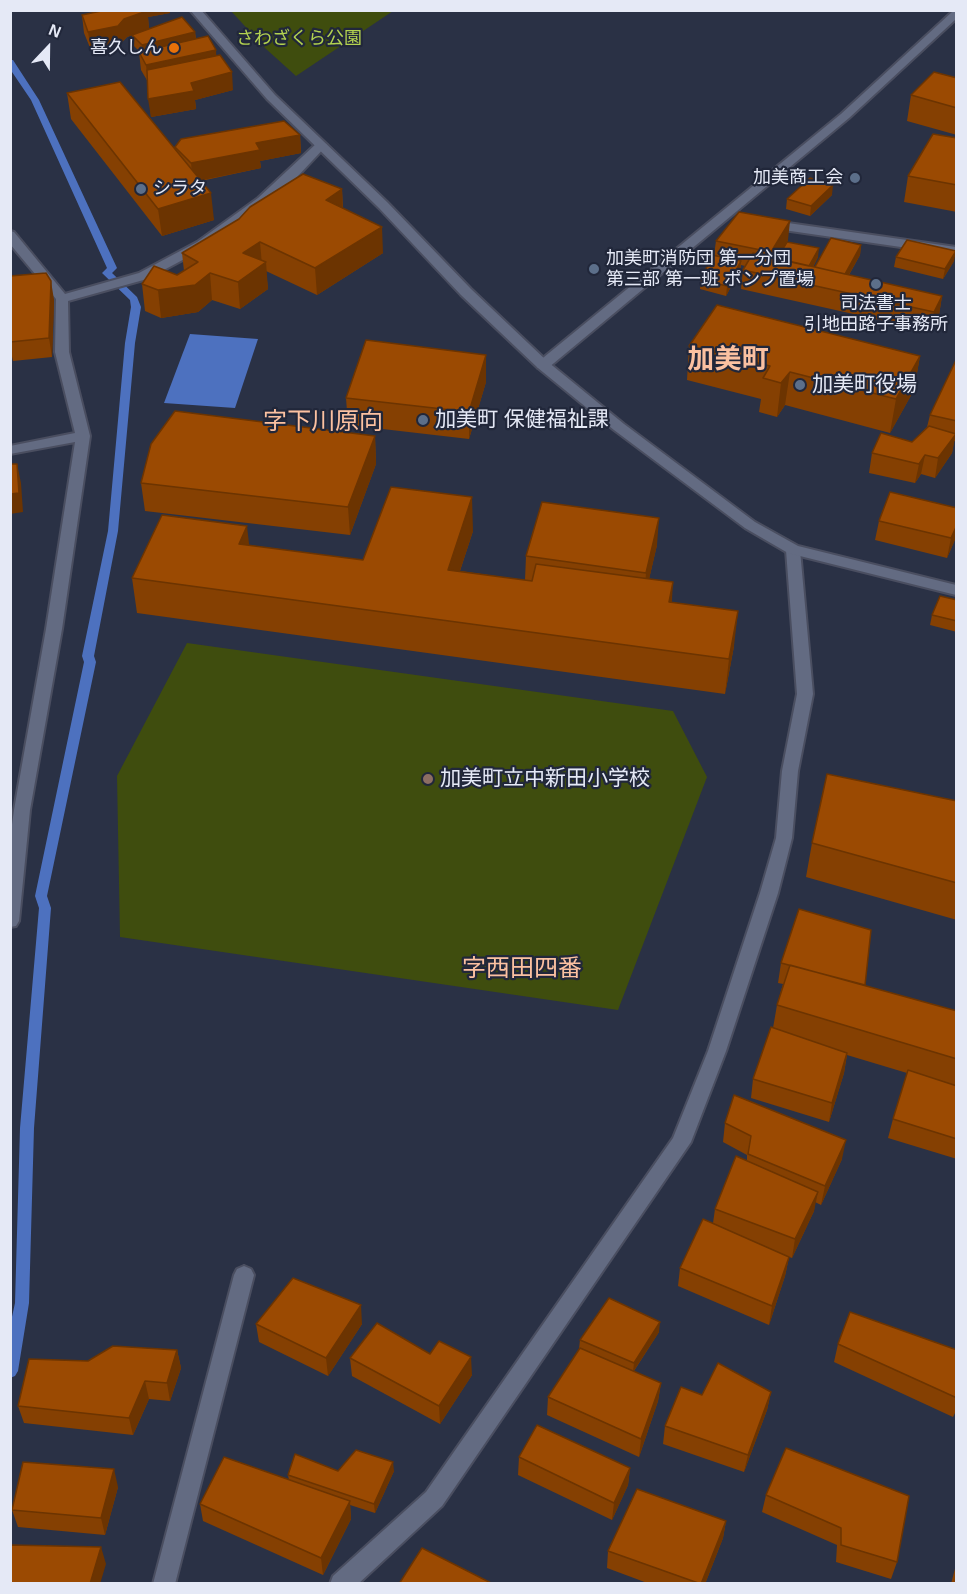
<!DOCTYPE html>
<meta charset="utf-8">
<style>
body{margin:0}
#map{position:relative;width:967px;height:1594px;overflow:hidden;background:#2a3145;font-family:Helvetica,sans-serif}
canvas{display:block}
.frame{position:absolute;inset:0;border:12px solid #e5e9f6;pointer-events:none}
.north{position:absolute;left:18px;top:18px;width:60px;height:60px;-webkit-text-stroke:4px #21273a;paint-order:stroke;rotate:22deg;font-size:16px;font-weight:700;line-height:24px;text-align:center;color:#e5e9f6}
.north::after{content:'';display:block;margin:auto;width:21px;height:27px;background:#e5e9f6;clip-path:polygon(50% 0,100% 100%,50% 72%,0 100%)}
</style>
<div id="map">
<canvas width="967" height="1594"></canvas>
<div class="frame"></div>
<div class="north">N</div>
</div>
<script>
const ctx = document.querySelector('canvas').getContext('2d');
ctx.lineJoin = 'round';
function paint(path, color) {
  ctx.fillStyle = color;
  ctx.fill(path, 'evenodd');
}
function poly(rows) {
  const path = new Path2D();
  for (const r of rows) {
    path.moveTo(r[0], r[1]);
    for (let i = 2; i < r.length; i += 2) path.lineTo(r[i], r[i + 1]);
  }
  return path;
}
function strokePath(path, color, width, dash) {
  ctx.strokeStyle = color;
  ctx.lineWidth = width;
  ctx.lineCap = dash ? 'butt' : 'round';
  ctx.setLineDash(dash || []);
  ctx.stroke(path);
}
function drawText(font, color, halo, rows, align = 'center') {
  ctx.font = font + ' Helvetica,"Noto Sans JP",sans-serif';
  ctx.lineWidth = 4.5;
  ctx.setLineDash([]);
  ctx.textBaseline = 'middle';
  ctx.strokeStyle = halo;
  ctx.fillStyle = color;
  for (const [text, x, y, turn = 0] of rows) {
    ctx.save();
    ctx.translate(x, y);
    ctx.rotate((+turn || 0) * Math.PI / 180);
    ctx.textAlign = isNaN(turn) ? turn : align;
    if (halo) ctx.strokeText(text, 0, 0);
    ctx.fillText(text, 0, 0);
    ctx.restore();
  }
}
paint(poly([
 [231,11,393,11,296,76,265,48],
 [187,643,673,711,707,777,618,1010,120,937,117,776]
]), '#3f4d0e');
paint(poly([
 [190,334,258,339,235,408,164,403]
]), '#4d71bf');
paint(poly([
 [10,60,13,60,39,100,117,268,112,273,137,297,141,307,135,343,118,531,94,656,96,662,47,896,51,908,34,1128,29,1303,18,1371,15,1376,10,1378,10,1326,15,1303,20,1128,39,908,35,896,84,662,82,656,108,531,125,343,131,307,130,300,102,273,107,268,31,100,10,69,10,60]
]), '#4d71bf');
const minor = poly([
 [956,11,956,19,849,118,548,368,538,368,536,365,538,362,841,114,952,12,956,11],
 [321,141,327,145,297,177,266,204,205,248,147,279,68,301,69,352,90,436,62,629,30,810,19,921,16,926,10,927,10,839,14,810,46,629,75,442,10,454,10,446,75,433,55,352,56,299,10,244,10,231,14,232,65,294,139,273,197,242,258,198,317,143,321,141],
 [767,220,956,247,956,255,763,227,761,224,763,221,767,220],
 [793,545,800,550,813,694,798,771,792,838,778,893,726,1051,691,1142,442,1506,358,1584,330,1584,333,1576,426,1492,673,1138,708,1051,760,893,776,838,782,771,797,694,786,550,793,545],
 [244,1266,251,1269,254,1275,175,1584,153,1584,234,1275,237,1269,244,1266]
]);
const tertiary = poly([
 [190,10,201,10,275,95,387,202,471,289,548,362,624,424,755,522,798,546,956,585,956,595,788,553,745,528,614,430,538,368,461,295,379,208,267,99,190,10]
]);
strokePath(minor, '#4a4e60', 4);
strokePath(tertiary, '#4a4e60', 4);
paint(minor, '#636b82');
paint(tertiary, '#636b82');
paint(poly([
 [170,13,148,17,149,29,195,32,196,39,216,56,233,90,195,100,196,109,151,117,148,82,141,70,139,52,140,52,133,45,132,35,143,31,127,37,120,44,91,50,84,33,82,15],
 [957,78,957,135,907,121,911,95],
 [67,93,176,150,175,147,300,135,301,153,260,161,261,168,201,181,214,220,162,236,71,119],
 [957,138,957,212,904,202,908,176],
 [342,189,343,208,383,253,317,295,266,271,268,289,240,309,212,300,198,312,161,318,145,311,142,284,177,275,184,271,182,253],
 [832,195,810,216,786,209,787,199],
 [788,240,777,259,818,257,813,267,815,267,861,245,860,255,849,275,942,296,939,315,930,331,741,289,743,270,745,266,741,265,740,270,726,296,700,289,701,280,714,255,716,241],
 [896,257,954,261,943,279,894,267],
 [10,276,54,300,52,357,13,361,10,348],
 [689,346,920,356,914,390,890,433,785,405,777,417,759,412,761,399,687,380],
 [486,355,486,382,469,439,348,425,346,398],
 [957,358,957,441,954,441,952,453,935,478,921,474,915,483,869,473,872,453,912,442,927,427,930,415],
 [375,436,376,464,350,535,145,511,141,483],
 [957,508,957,535,947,558,875,540,879,521],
 [473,531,460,571,525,580,526,556,657,545,649,579,672,603,734,646,725,694,137,613,132,578,249,545,363,560],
 [957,600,957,632,930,625,932,615],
 [957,801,957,920,806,877,812,843],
 [871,930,865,986,957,1011,957,1159,888,1138,893,1119,907,1073,847,1055,844,1073,829,1122,751,1098,753,1079,773,1028,777,1005,783,984,778,983,781,963],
 [725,1123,842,1159,821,1205,815,1202,814,1211,792,1258,784,1255,789,1257,785,1276,769,1325,678,1286,680,1268,713,1223,715,1209,747,1161,747,1155,723,1142],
 [256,1324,362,1324,328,1376,259,1342],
 [659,1332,634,1371,661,1383,658,1401,639,1457,547,1415,548,1397,579,1349,580,1340],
 [838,1344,957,1350,957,1409,953,1417,834,1362],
 [177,1350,181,1368,170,1401,149,1399,133,1435,24,1423,18,1406,88,1361],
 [350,1358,472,1375,440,1424,352,1376],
 [771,1392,767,1410,744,1472,663,1444,665,1426,702,1395],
 [786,1448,897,1562,891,1579,836,1562,837,1545,762,1512,766,1495],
 [519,1457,630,1468,628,1485,612,1520,518,1475],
 [338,1471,394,1471,375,1513,350,1505,351,1519,323,1575,203,1521,200,1504,289,1480,288,1475],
 [118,1487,105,1535,18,1527,12,1510],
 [726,1521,723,1538,705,1584,650,1584,607,1568,608,1551],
 [957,1561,957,1584,951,1584]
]), '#854002');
paint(poly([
 [147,10,170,10,170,13,148,17,149,29,127,37,120,44,91,50,88,32],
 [195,32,196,41,143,54,142,45],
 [216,50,217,68,148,83,146,65],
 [232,72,233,90,195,100,196,109,151,117,148,99,191,83],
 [300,135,301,153,260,161,261,168,193,182,191,163,256,143],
 [833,185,832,195,810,216,811,206],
 [342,189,343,216,326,200],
 [211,193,214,220,162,236,158,209],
 [790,221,788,240,769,271,771,252],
 [382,227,383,253,317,295,315,268],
 [260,242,262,265,266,262,268,289,240,309,238,282,243,253],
 [861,245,860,255,843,285,844,276],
 [819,248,818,257,807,279,808,269],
 [956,251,954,261,943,279,945,269],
 [741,261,740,270,726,296,727,286],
 [210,273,212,300,198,312,161,318,158,290],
 [51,281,54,300,52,357,49,338],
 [942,296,939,315,930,331,934,312],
 [486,355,486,382,469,439,469,412],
 [920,356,914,390,890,433,896,399],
 [790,372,785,405,777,417,781,383],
 [956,434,952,453,935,478,938,458],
 [375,436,376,464,350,535,348,507],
 [925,455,921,474,915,483,919,464],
 [17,464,21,483,23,512,10,514,10,494],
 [472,497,473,531,449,604,448,570],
 [659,518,657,545,644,601,646,573],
 [957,525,957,535,947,558,951,538],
 [247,526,251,561,239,544],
 [673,582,671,617,669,602],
 [738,611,734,646,725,694,729,659],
 [847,1053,844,1073,829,1122,832,1103],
 [846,1140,842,1159,821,1205,825,1186],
 [818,1192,814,1211,792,1258,795,1239],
 [789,1257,785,1276,769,1325,772,1306],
 [361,1305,362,1324,328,1376,326,1358],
 [660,1322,659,1332,633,1372,634,1363],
 [177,1350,181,1368,170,1401,167,1383],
 [471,1357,472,1375,440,1424,439,1406],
 [145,1381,149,1399,133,1435,129,1418],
 [661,1383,658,1401,639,1457,641,1439],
 [771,1392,767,1410,744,1472,748,1455],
 [393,1462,394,1471,375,1513,374,1504],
 [630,1468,628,1485,612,1520,614,1503],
 [114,1469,118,1487,105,1535,101,1518],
 [350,1501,351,1519,323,1575,321,1558],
 [726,1521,723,1538,705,1584,701,1584],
 [101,1547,106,1564,100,1584,90,1584]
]), '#6c3401');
const building = poly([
 [106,10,147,10,147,11,124,19,118,26,88,32,82,15,106,10],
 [182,17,195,32,142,45,132,35,182,17],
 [208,36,216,50,146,65,139,52,208,36],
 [220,55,232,72,191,83,194,91,148,99,147,70,220,55],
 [934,72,957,78,957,108,911,95,934,72],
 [120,82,211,193,158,209,67,93,120,82],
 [284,121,300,135,256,143,260,150,191,163,175,147,181,139,284,121],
 [933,134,957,138,957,185,908,176,933,134],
 [303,174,342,189,326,200,382,227,315,268,260,242,243,253,266,262,238,282,210,273,195,285,158,290,142,284,154,266,177,275,198,262,182,253,239,219,250,207,303,174],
 [810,178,833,185,811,206,787,199,810,178],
 [739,212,790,221,771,252,716,241,739,212],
 [831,238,861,245,845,274,815,267,831,238],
 [907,240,956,251,945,269,896,257,907,240],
 [787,242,819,248,809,266,777,259,787,242],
 [753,253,942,296,934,312,743,270,753,253],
 [712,255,741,261,727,286,701,280,712,255],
 [46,273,51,281,49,338,10,342,10,276,46,273],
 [717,305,920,356,896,399,790,372,781,383,763,378,770,366,689,346,717,305],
 [366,340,486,355,469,412,346,398,366,340],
 [957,358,957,421,930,415,957,358],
 [175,411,375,436,348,507,141,483,151,444,175,411],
 [929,426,956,434,938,458,925,455,919,464,872,453,881,433,912,442,929,426],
 [10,464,17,464,19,493,10,494,10,464],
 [391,487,472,497,448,570,532,581,536,564,673,582,669,602,738,611,729,659,132,578,162,515,247,526,239,544,363,560,391,487],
 [890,492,957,508,957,525,951,538,879,521,890,492],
 [542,502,659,518,646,573,526,556,542,502],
 [940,596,957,600,957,621,932,615,940,596],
 [827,774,957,801,957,883,812,843,827,774],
 [799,909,871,930,865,985,781,963,799,909],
 [790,965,957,1011,957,1059,777,1005,790,965],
 [771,1027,847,1053,832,1103,753,1079,771,1027],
 [908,1070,957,1086,957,1139,893,1119,908,1070],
 [734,1095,846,1140,825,1186,748,1154,751,1136,725,1123,734,1095],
 [736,1156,818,1192,795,1239,715,1209,736,1156],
 [703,1219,789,1257,772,1306,680,1268,703,1219],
 [293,1278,361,1305,326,1358,256,1324,293,1278],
 [609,1298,660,1322,634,1363,580,1340,609,1298],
 [850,1312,957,1350,957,1398,838,1344,850,1312],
 [377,1323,430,1354,439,1341,471,1357,439,1406,350,1358,377,1323],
 [113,1346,177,1350,167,1383,145,1381,129,1418,18,1406,29,1359,88,1361,113,1346],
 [580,1348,661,1383,641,1439,548,1397,580,1348],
 [718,1363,771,1392,748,1455,665,1426,681,1387,702,1395,718,1363],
 [537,1425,630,1468,614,1503,519,1457,537,1425],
 [786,1448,909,1496,897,1562,841,1545,841,1528,766,1495,786,1448],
 [356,1450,393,1462,374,1504,288,1475,295,1454,338,1471,356,1450],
 [224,1457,350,1501,321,1558,200,1504,224,1457],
 [23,1462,114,1469,101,1518,12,1510,23,1462],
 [637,1489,726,1521,701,1584,608,1551,637,1489],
 [10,1545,101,1547,90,1584,10,1584,10,1545],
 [422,1548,493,1584,399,1584,422,1548]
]);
paint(building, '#9b4a02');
strokePath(building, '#6c3401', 1.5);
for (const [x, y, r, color] of [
 [174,48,6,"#e8710a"],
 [855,178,6,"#5c6f8a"],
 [141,189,6,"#5c6f8a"],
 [594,269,6,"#5c6f8a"],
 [876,284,6,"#5c6f8a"],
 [800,385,6,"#5c6f8a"],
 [423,420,6,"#5c6f8a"],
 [428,779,6,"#8d6e63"]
]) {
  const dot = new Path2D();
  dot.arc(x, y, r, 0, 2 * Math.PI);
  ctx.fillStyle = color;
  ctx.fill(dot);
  strokePath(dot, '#21273a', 2);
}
drawText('18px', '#b3d250', '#21273a', [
 ["さわざくら公園",299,39]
]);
drawText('18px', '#e5e9f6', '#21273a', [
 ["喜久しん",162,48],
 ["加美商工会",843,178],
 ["シラタ",153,189,"left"],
 ["加美町消防団 第一分団",606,259,"left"],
 ["第三部 第一班 ポンプ置場",606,280,"left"],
 ["司法書士",876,304,"center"],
 ["引地田路子事務所",876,325,"center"]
], 'right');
drawText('21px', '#e5e9f6', '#21273a', [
 ["加美町役場",812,385],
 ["加美町 保健福祉課",435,420],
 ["加美町立中新田小学校",440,779]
], 'left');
drawText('24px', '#fbc1a1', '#21273a', [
 ["字下川原向",323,422],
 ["字西田四番",522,969]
]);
drawText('bold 27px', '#fbc1a1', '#21273a', [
 ["加美町",728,361]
]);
</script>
